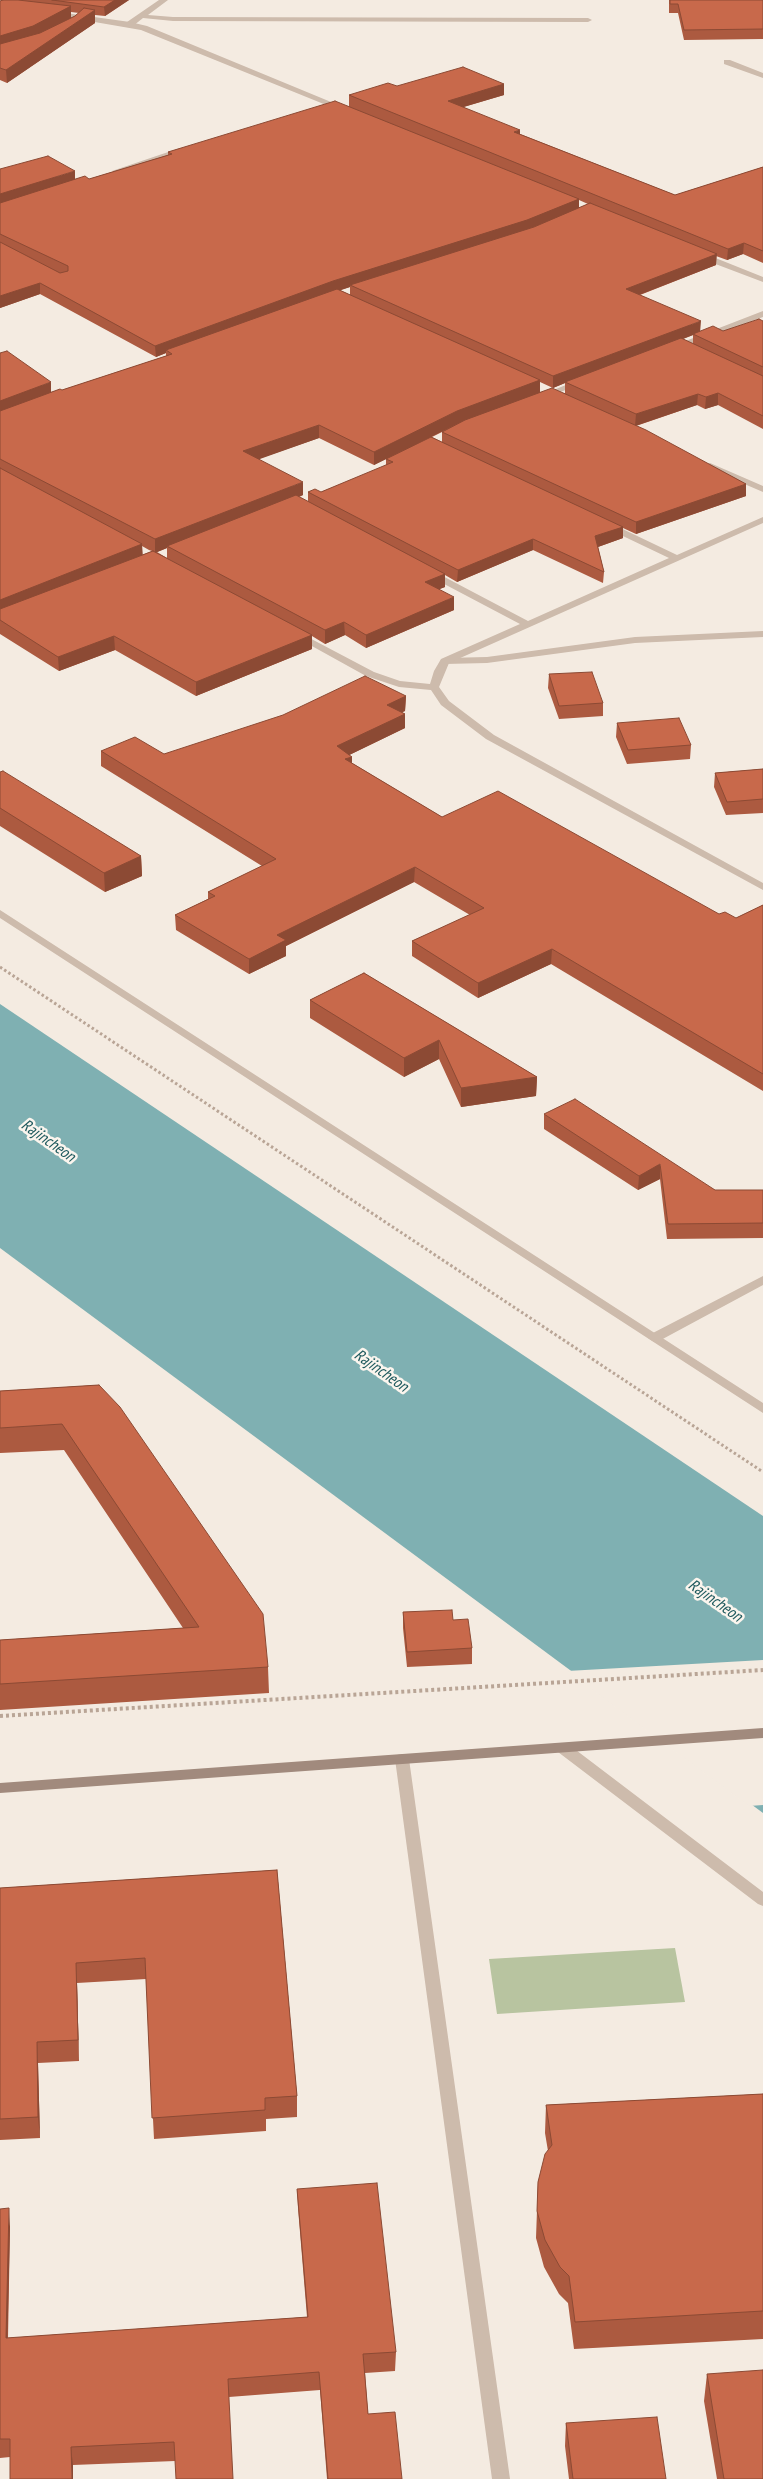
<!DOCTYPE html>
<style>
body{margin:0}
canvas{display:block;background:#f4ebe1}
</style>
<canvas width="763" height="2479"></canvas>
<script>
const ctx = document.querySelector('canvas').getContext('2d');
ctx.lineJoin = 'round';
function paint(path, color) {
  ctx.fillStyle = color;
  ctx.fill(path, 'evenodd');
}
function poly(rows) {
  const path = new Path2D();
  for (const r of rows) {
    path.moveTo(r[0], r[1]);
    for (let i = 2; i < r.length; i += 2) path.lineTo(r[i], r[i + 1]);
  }
  return path;
}
function strokePath(path, color, width, dash) {
  ctx.strokeStyle = color;
  ctx.lineWidth = width;
  ctx.lineCap = dash ? 'butt' : 'round';
  ctx.setLineDash(dash || []);
  ctx.stroke(path);
}
function drawText(font, color, halo, rows, align = 'center') {
  ctx.font = font + ' "PT Sans Narrow",sans-serif';
  ctx.lineWidth = 5;
  ctx.setLineDash([]);
  ctx.textBaseline = 'middle';
  ctx.strokeStyle = halo;
  ctx.fillStyle = color;
  for (const [text, x, y, turn = 0] of rows) {
    ctx.save();
    ctx.translate(x, y);
    ctx.rotate((+turn || 0) * Math.PI / 180);
    ctx.textAlign = isNaN(turn) ? turn : align;
    if (halo) ctx.strokeText(text, 0, 0);
    ctx.fillText(text, 0, 0);
    ctx.restore();
  }
}
paint(poly([
 [675,1948,685,2002,497,2014,489,1959]
]), '#b8c4a0');
paint(poly([
 [0,1004,763,1516,763,1813,0,1248]
]), '#7fb0b2');
paint(poly([
 [763,1660,763,1805,749,1806,567,1671]
]), '#f4ebe1');
strokePath(poly([
 [0,967,763,1472]
]), '#b9a596', 3, [2.5, 2.5]);
strokePath(poly([
 [0,1716,763,1670]
]), '#b9a596', 4, [3, 3]);
paint(poly([
 [724,60,730,60,763,73,763,78,724,64,724,60],
 [763,631,763,637,635,643,487,663,445,664,440,661,445,658,487,657,635,637,763,631]
]), '#cdbbac');
paint(poly([
 [159,0,168,0,148,15,173,17,588,18,592,20,588,22,173,21,143,18,133,26,127,26,127,22,159,0],
 [180,148,187,150,119,173,112,171,180,148],
 [763,311,763,317,677,349,670,347,763,311],
 [578,380,585,382,546,398,539,396,578,380],
 [710,463,763,486,763,492,707,468,707,464,710,463],
 [763,517,763,523,449,663,439,687,449,701,494,735,763,883,763,890,486,739,441,705,431,690,399,687,366,676,292,635,297,632,300,633,374,672,400,681,430,684,434,671,441,659,520,624,429,576,429,572,435,572,528,621,669,558,604,527,604,523,610,523,677,555,763,517],
 [763,1276,763,1285,659,1341,654,1342,648,1338,649,1335,763,1276]
]), '#cdbbac');
paint(poly([
 [51,11,130,22,147,26,348,109,341,111,141,30,54,15,50,13,51,11],
 [697,253,703,253,763,277,763,282,697,257,697,253],
 [0,910,763,1403,763,1413,0,918,0,910],
 [563,1743,568,1744,763,1892,763,1906,758,1904,558,1752,556,1748,558,1744,563,1743],
 [402,1754,407,1755,409,1759,510,2479,492,2479,395,1759,397,1755,402,1754]
]), '#cdbbac');
paint(poly([
 [763,1728,763,1738,0,1793,0,1783,763,1728]
]), '#a18a7d');
paint(poly([
 [3,0,129,0,105,16,95,15,95,23,7,83,0,80,0,1],
 [71,12,79,13,75,16,71,18],
 [669,0,763,0,763,39,684,40,678,13,669,13],
 [504,84,504,95,463,107,520,134,675,195,763,167,763,263,743,254,727,260,716,256,716,265,640,295,700,331,723,331,763,321,763,429,718,405,705,409,697,405,636,426,746,484,746,496,636,534,623,528,623,538,598,547,604,572,603,583,533,550,457,582,445,575,445,587,439,589,454,610,366,648,345,635,325,644,312,636,312,649,196,696,115,650,59,671,0,634,0,353,51,392,62,390,166,356,166,353,156,357,40,294,0,308,0,169,75,179,89,179,168,155,168,152,349,106,349,95,397,86],
 [579,200,588,204,579,208],
 [350,287,350,295,340,290],
 [693,335,693,344,683,339],
 [540,382,553,388,565,383,565,393,540,392],
 [448,429,442,432,442,442,432,437],
 [319,438,374,465,386,459,386,466,321,492,308,492,308,502,299,497,303,495,258,459],
 [142,546,149,550,152,551,142,555],
 [167,548,167,558,157,552],
 [549,674,603,703,603,716,559,719,548,688],
 [406,696,405,711,402,712,405,714,405,728,349,755,352,757,352,763,442,817,719,914,736,918,763,905,763,1091,551,964,478,998,412,956,412,941,470,915,414,882,286,946,286,956,249,974,176,930,175,915,208,899,208,892,262,866,101,766,101,751,164,754],
 [617,723,691,745,690,759,627,764,616,737],
 [763,769,763,813,726,815,714,787,715,773],
 [0,772,141,856,142,876,105,892,0,826],
 [364,973,537,1077,536,1096,461,1107,439,1059,404,1077,310,1018,310,1000],
 [544,1114,715,1190,763,1190,763,1238,667,1239,660,1179,638,1190,544,1129],
 [99,1385,268,1667,269,1693,0,1710,0,1640,183,1628,64,1450,0,1453,0,1391],
 [403,1612,453,1620,472,1648,472,1664,407,1667,403,1628],
 [277,1870,297,2096,297,2117,266,2119,266,2131,154,2139,146,1979,77,1983,79,2061,38,2063,40,2138,0,2140,0,1888],
 [763,2094,763,2339,574,2349,568,2303,559,2294,544,2267,536,2238,538,2182,548,2151,545,2133,546,2105],
 [297,2189,396,2352,395,2371,365,2373,368,2414,402,2479,327,2479,320,2390,229,2397,175,2461,73,2465,10,2457,0,2458,0,2209,10,2227,8,2338,307,2317,298,2208],
 [707,2374,763,2479,717,2479,704,2401],
 [566,2423,666,2479,569,2479,565,2446]
]), '#ac5a40');
paint(poly([
 [115,0,129,0,105,16,104,7],
 [71,6,71,19,33,38,0,49,0,36],
 [95,10,95,23,7,83,6,70],
 [504,84,504,95,447,112,448,101],
 [520,130,520,141,514,132],
 [75,171,75,181,0,205,0,194],
 [579,199,579,209,526,230,350,285,350,287,166,350,166,353,156,357,155,346,333,281],
 [744,243,743,254,727,260,728,249],
 [717,254,716,265,626,300,626,289],
 [40,283,40,294,0,308,0,296],
 [701,321,700,333,693,334,693,335,567,383,565,382,565,383,553,388,553,376],
 [540,380,540,393,457,424,374,465,374,452,457,411],
 [51,382,51,395,0,414,0,401],
 [718,393,718,405,705,409,706,397],
 [698,394,697,405,635,426,636,414],
 [319,425,319,438,243,465,243,451],
 [303,482,303,495,169,548,167,546,167,548,155,553,155,539],
 [746,484,746,496,636,534,636,522],
 [623,527,623,538,595,548,595,536],
 [533,539,533,550,457,582,458,570],
 [142,544,143,558,0,614,0,600],
 [445,574,445,587,425,595,425,582],
 [454,597,454,610,366,648,366,635],
 [344,622,345,635,325,644,325,630],
 [312,635,312,649,196,696,196,682],
 [114,636,115,650,59,671,58,657],
 [406,696,405,711,387,719,387,705],
 [405,714,405,728,337,761,337,746],
 [352,757,352,772,345,759],
 [141,856,142,876,105,892,104,873],
 [415,867,414,882,286,946,286,956,249,974,249,959,277,935],
 [552,949,551,964,478,998,478,983],
 [439,1040,439,1059,404,1077,404,1058],
 [537,1077,536,1096,461,1107,461,1088],
 [660,1164,660,1179,638,1190,639,1176],
 [76,1963,77,1983,79,2061,78,2040],
 [37,2042,38,2063,40,2138,38,2117],
 [9,2208,10,2227,7,2357,6,2338],
 [71,2447,73,2465,73,2479,72,2479]
]), '#8c4a34');
const building = poly([
 [3,0,18,0,71,6,33,26,0,36,0,1,3,0],
 [52,0,115,0,104,7,52,0],
 [670,0,763,0,763,29,684,30,678,4,670,4,670,0],
 [84,8,95,10,6,70,0,68,0,44,40,33,75,16,84,8],
 [463,67,504,84,448,101,520,130,514,132,675,195,763,167,763,251,744,243,728,249,349,95,388,83,397,86,463,67],
 [335,101,579,199,527,220,333,281,155,346,40,283,0,296,0,242,60,273,68,271,68,266,0,234,0,203,85,176,89,179,172,154,168,152,335,101],
 [48,156,75,171,0,194,0,169,48,156],
 [590,203,717,254,626,289,701,321,553,376,350,285,534,227,590,203],
 [337,289,540,380,457,411,374,452,319,425,243,451,303,482,155,539,0,459,0,411,60,389,62,390,172,354,166,350,337,289],
 [759,319,763,321,763,367,693,334,713,326,723,331,759,319],
 [681,338,763,376,763,416,718,393,706,397,698,394,636,414,565,382,681,338],
 [7,351,51,382,0,401,0,353,7,351],
 [552,388,646,430,746,484,636,522,442,432,465,420,552,388],
 [431,437,623,527,595,536,604,572,533,539,458,570,308,492,315,489,321,492,393,462,386,459,431,437],
 [0,468,142,544,0,600,0,468],
 [296,495,445,574,425,582,454,597,366,635,344,622,325,630,167,546,296,495],
 [153,551,312,635,196,682,114,636,58,657,0,620,0,609,153,551],
 [592,672,603,703,559,706,549,674,592,672],
 [365,676,406,696,387,705,405,714,337,746,352,757,345,759,442,817,498,791,719,914,725,912,736,918,763,905,763,1074,552,949,478,983,412,941,484,908,415,867,277,935,286,940,249,959,175,915,215,896,208,892,276,859,101,751,135,737,164,754,283,715,365,676],
 [679,718,691,745,628,750,617,723,679,718],
 [763,769,763,799,727,802,715,773,763,769],
 [3,771,141,856,104,873,0,808,0,772,3,771],
 [364,973,537,1077,461,1088,439,1040,404,1058,310,1000,364,973],
 [575,1099,715,1190,763,1190,763,1223,668,1224,660,1164,639,1176,544,1114,575,1099],
 [99,1385,120,1407,263,1614,268,1667,0,1684,0,1640,199,1627,62,1424,0,1428,0,1391,99,1385],
 [452,1610,453,1620,468,1619,472,1648,407,1652,403,1612,452,1610],
 [277,1870,297,2096,265,2098,265,2110,152,2118,145,1958,76,1963,78,2040,37,2042,38,2117,0,2119,0,1888,277,1870],
 [763,2094,763,2311,575,2322,569,2276,560,2267,545,2240,537,2211,538,2182,545,2154,552,2145,546,2105,763,2094],
 [377,2183,396,2352,363,2354,368,2414,395,2412,402,2479,328,2479,319,2372,228,2379,233,2479,176,2479,174,2442,71,2447,72,2479,10,2479,10,2439,0,2439,0,2209,9,2208,6,2338,308,2317,297,2189,377,2183],
 [763,2370,763,2479,724,2479,707,2374,763,2370],
 [657,2417,666,2479,573,2479,566,2423,657,2417]
]);
paint(building, '#c8694b');
strokePath(building, '#8c4a34', 1);
drawText('italic 16px', '#1f5a5e', '#fbf5ee', [
 ["Rajincheon",48,1141,35],
 ["Rajincheon",381,1371,35],
 ["Rajincheon",715,1601,35]
]);
</script>
